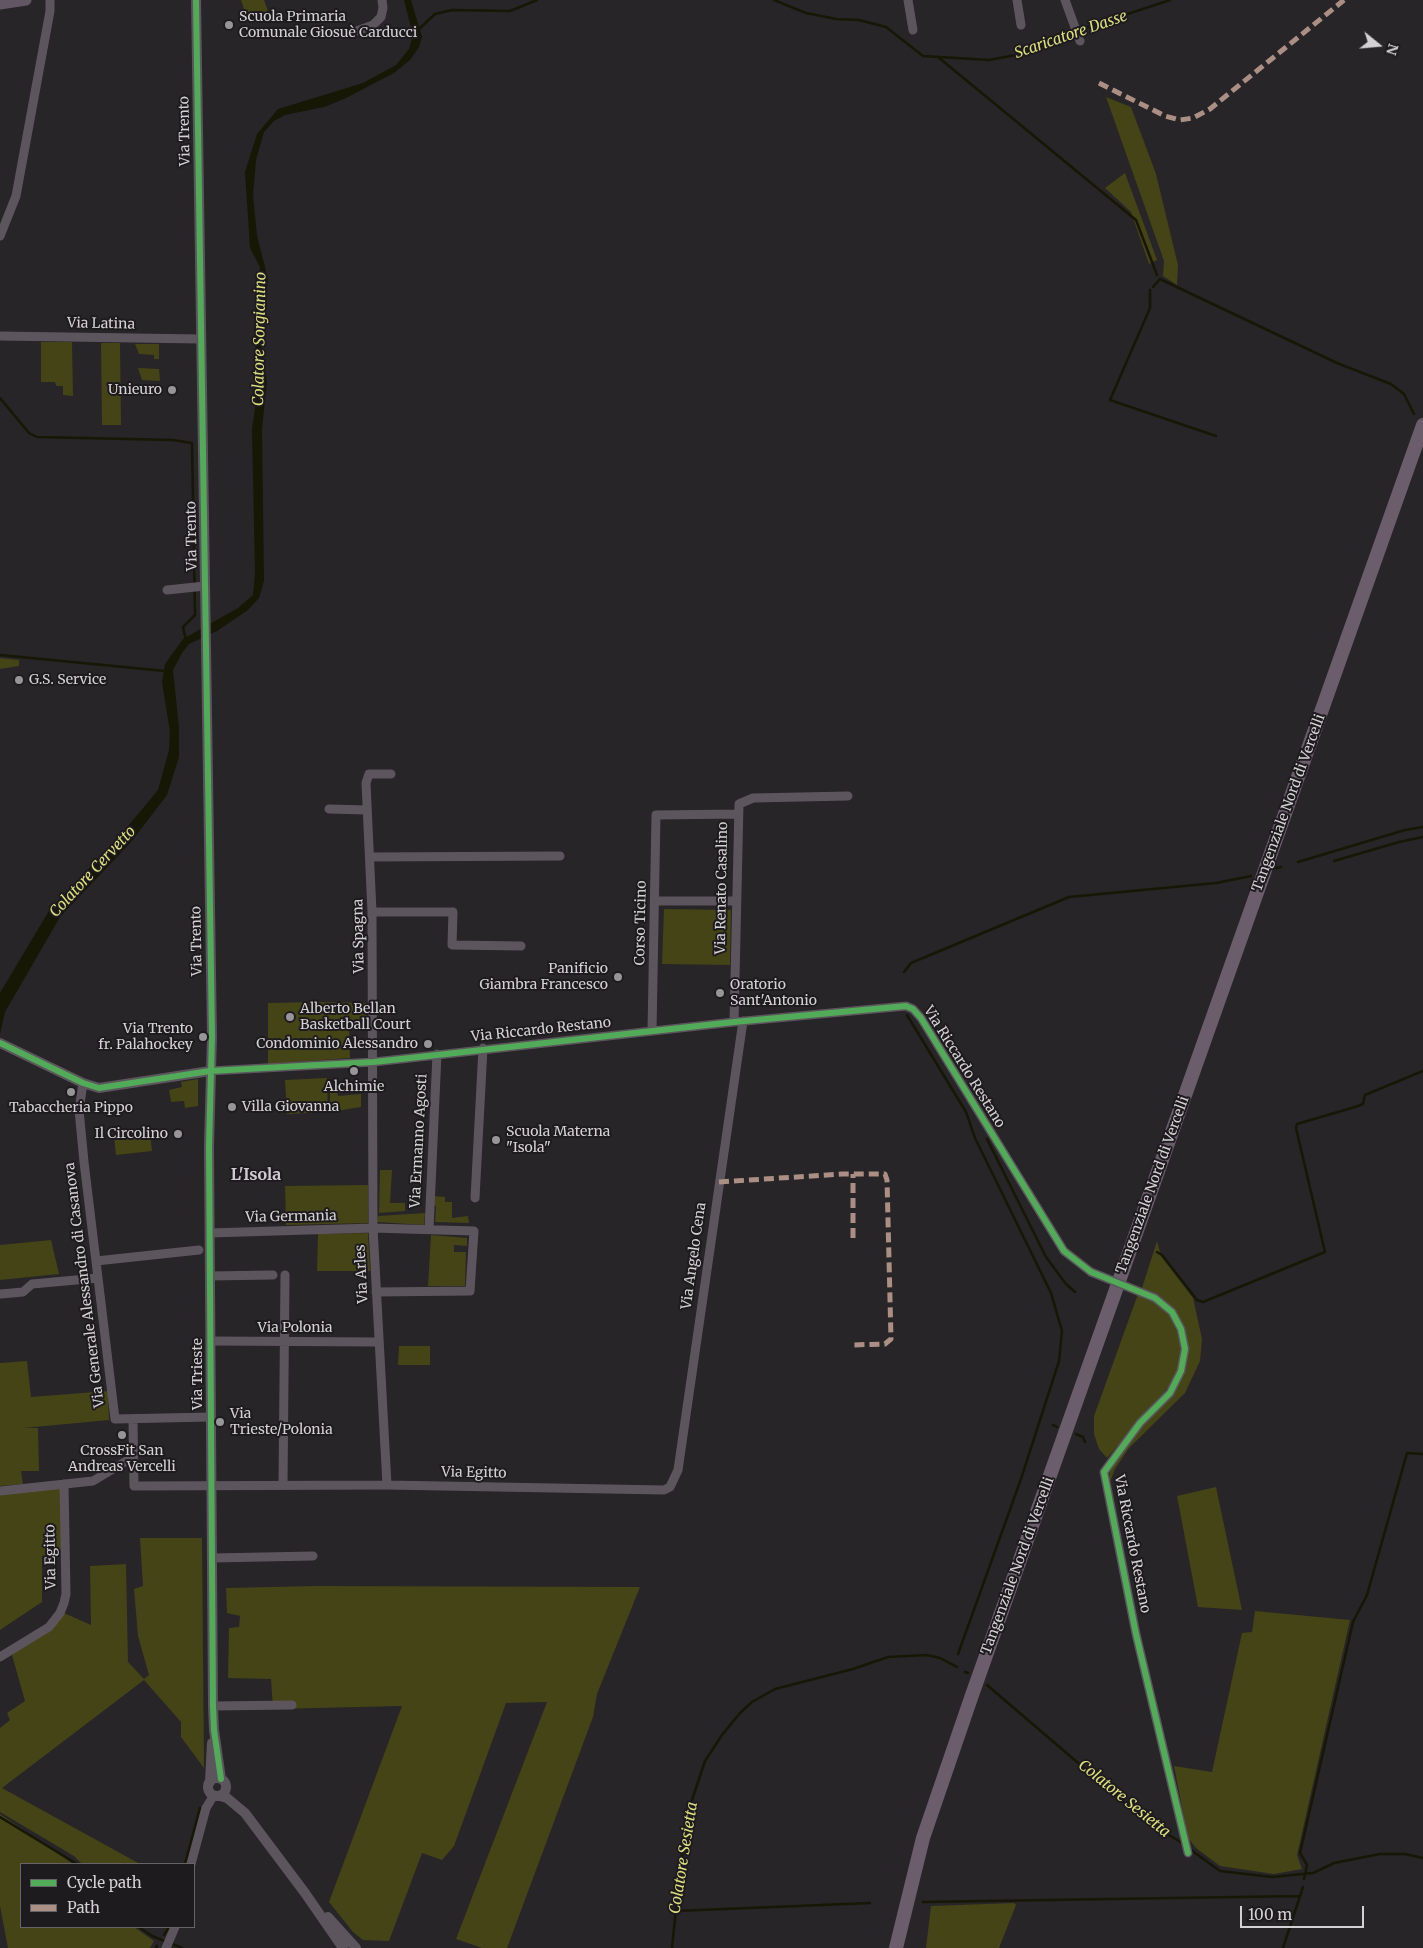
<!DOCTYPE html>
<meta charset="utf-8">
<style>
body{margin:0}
#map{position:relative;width:1423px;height:1948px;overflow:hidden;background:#272527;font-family:Merriweather,serif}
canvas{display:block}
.legend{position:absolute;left:20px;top:1863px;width:175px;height:65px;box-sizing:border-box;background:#1e1b1f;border:1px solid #676467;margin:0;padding:6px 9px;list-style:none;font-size:15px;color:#d4d1d4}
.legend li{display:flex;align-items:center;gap:10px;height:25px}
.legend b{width:25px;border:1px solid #676467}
.north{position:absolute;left:1353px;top:20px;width:50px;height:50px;-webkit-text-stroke:4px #1e1b1f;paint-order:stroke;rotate:107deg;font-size:14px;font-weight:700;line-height:20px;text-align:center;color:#d4d1d4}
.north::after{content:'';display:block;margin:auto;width:18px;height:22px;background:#d4d1d4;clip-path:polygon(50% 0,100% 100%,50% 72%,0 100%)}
.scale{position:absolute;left:1240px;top:1906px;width:124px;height:22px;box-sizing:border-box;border:2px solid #d4d1d4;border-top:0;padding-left:6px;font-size:15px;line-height:18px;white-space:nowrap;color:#d4d1d4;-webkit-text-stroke:4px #1e1b1f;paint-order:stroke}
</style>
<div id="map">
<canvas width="1423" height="1948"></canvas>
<ul class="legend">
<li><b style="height:6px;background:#51ab58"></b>Cycle path</li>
<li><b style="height:6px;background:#ac8f84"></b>Path</li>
</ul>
<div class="north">N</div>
<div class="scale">100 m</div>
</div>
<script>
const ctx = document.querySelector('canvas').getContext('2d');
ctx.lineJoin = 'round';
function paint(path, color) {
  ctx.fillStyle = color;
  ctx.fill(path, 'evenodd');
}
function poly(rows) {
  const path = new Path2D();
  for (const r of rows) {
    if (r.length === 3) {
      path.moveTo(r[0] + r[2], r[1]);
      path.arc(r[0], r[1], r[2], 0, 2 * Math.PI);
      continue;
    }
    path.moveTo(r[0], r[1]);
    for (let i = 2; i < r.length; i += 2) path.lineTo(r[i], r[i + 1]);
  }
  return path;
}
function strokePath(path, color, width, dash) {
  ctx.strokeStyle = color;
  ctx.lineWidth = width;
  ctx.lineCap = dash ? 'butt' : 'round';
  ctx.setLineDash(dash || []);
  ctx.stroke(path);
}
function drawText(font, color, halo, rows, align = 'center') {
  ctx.font = font + ' Merriweather,serif';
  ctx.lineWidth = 4;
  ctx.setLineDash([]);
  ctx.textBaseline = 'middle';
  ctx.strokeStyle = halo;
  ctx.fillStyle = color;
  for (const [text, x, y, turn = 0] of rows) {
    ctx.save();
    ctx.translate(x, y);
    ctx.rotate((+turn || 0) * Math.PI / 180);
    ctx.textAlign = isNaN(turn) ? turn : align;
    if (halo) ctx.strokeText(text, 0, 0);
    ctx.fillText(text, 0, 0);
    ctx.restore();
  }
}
paint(poly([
 [241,0,264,0,269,14,247,18],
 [1106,97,1131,107,1156,174,1178,265,1177,285,1163,276,1164,261],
 [1125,173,1157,260,1149,264,1131,212,1105,188],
 [41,342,72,342,73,396,63,395,63,386,56,386,55,382,41,382],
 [101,343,120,343,121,425,102,425],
 [135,344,159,344,159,359,154,359,154,355,139,354],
 [138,368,159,369,160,381,142,380],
 [0,658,19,660,19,666,0,669],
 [664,909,731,910,730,965,662,964],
 [316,1002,367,1003,367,1024,349,1026,350,1058,268,1064,268,1003],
 [327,1078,328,1112,287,1114,285,1080],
 [198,1079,198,1106,185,1108,184,1101,171,1102,169,1090,182,1087,181,1082],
 [337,1089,338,1096,361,1094,361,1107,330,1112,330,1090],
 [150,1132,152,1151,116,1155,114,1136],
 [380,1170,392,1170,390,1203,405,1203,405,1211,379,1213],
 [368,1185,368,1223,286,1225,285,1186],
 [433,1196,445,1197,445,1202,452,1202,452,1218,468,1216,469,1223,435,1222,436,1206,433,1205],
 [425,1213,424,1225,377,1222,378,1216],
 [368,1233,370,1271,317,1271,318,1234],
 [431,1235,467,1238,467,1246,454,1245,454,1252,466,1252,465,1286,428,1286],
 [51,1240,59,1274,0,1280,0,1245],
 [1157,1241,1161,1256,1193,1298,1202,1339,1200,1361,1185,1393,1129,1448,1115,1469,1109,1485,1110,1467,1184,1371,1184,1327,1142,1288],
 [1138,1294,1152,1300,1169,1314,1176,1327,1181,1350,1179,1367,1174,1379,1166,1390,1107,1458,1099,1449,1094,1434,1094,1416],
 [399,1346,430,1346,430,1365,398,1365],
 [27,1361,31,1397,108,1391,109,1420,24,1428,38,1428,39,1471,21,1471,23,1484,0,1486,0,1363],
 [1216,1487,1242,1610,1198,1607,1177,1496],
 [61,1488,62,1555,42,1556,42,1602,0,1630,0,1494],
 [140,1538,202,1538,204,1768,181,1737,181,1722,144,1680,2,1788,140,1864,82,1864,74,1856,0,1812,0,1728,10,1720,7,1713,25,1701,12,1655,64,1613,91,1625,90,1566,126,1564,128,1662,144,1679,149,1675,138,1636,134,1589,143,1586],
 [316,1586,640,1587,597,1694,593,1717,507,1948,482,1948,456,1939,547,1702,506,1703,454,1846,442,1860,422,1853,389,1941,363,1940,353,1932,329,1902,402,1706,273,1709,271,1679,228,1678,229,1628,239,1627,240,1616,227,1613,226,1588],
 [1255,1611,1350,1620,1297,1855,1302,1869,1274,1874,1220,1866,1196,1848,1188,1838,1174,1766,1212,1772,1242,1633,1252,1632],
 [0,1814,73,1864,21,1864,21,1927,134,1927,154,1941,150,1948,8,1948,0,1906],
 [1014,1903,1016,1905,999,1948,926,1948,931,1906]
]), '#444417');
paint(poly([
 [404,0,411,0,422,37,419,47,410,60,394,73,344,99,324,107,285,115,274,121,264,132,256,160,253,196,257,236,268,279,260,343,267,381,262,429,264,581,259,598,248,610,217,631,189,644,182,653,173,670,179,728,179,757,167,795,131,842,60,917,5,1012,0,1034,0,993,50,909,119,837,158,790,169,750,170,732,162,682,165,664,183,639,238,608,253,595,255,572,252,429,259,382,254,330,260,267,250,248,245,172,257,134,278,109,363,83,396,65,409,49,413,35]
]), '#171705');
strokePath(poly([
 [774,0,806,13,836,19,859,20,886,27,923,56,989,60,1021,54,1074,32],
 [418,30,435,14,452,10,510,11,537,0],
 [1079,30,1170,0],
 [938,57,1136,220,1157,275],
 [1153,287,1160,279,1337,363,1391,384,1404,394,1414,414],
 [1150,290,1150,308,1110,400,1216,436],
 [0,398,29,433,37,437,173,440,192,443,195,615,183,627,186,640],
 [0,655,165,671],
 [1334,861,1399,842,1423,837],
 [1298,862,1405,830,1423,827],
 [1276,868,1281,867],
 [904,972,911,963,1069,897,1216,883,1251,876],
 [907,1015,966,1112,975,1138,1051,1293,1062,1331,1059,1361,1021,1479,958,1654],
 [987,1139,1046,1257,1066,1284,1075,1292],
 [1157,1252,1162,1255,1197,1300,1203,1302,1325,1252,1296,1128,1297,1124,1355,1107,1363,1104,1365,1095,1423,1071],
 [1053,1425,1057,1427],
 [1076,1434,1083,1437,1085,1442],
 [965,1672,968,1673],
 [987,1685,1146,1821,1182,1843],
 [0,1817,77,1864],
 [1191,1850,1220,1871,1272,1877,1313,1873,1334,1863,1380,1854,1405,1854,1423,1858],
 [185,1864,200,1808],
 [1304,1879,1307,1865,1300,1853,1353,1622,1367,1595,1407,1453,1423,1454],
 [923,1902,1300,1896],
 [676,1911,870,1903],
 [139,1927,152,1936,182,1948],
 [164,1935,169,1927],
 [156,1948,157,1946],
 [672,1948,681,1861,692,1800,705,1761,722,1735,740,1713,752,1702,775,1689,853,1669,888,1657,927,1655,940,1658,957,1667],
 [1283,1948,1303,1887]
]), '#171705', 2.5);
strokePath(poly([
 [908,0,913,30],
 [1017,0,1021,25],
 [1065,0,1080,41],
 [354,32,373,25,381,17,383,8,382,0],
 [0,236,16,196,50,11,50,0],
 [0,336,201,339],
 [167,590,205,586],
 [329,809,367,810],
 [370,857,560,856],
 [655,901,736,901],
 [372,912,453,912,452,945,521,946],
 [734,1022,739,804,753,798,848,796],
 [652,1031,656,815,737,814],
 [210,1071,374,1062,734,1022,906,1006,913,1009,921,1018,1064,1251,1091,1272],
 [83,1083,79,1110,84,1162,115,1419,211,1417],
 [475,1198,483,1048],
 [429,1229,437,1054],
 [210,1233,373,1228,474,1231,470,1291,376,1292],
 [96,1261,199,1250],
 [210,1276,273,1275],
 [1,1294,23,1292,32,1284,98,1278],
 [1155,1298,1172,1312,1181,1329,1185,1349,1181,1371,1170,1393,1140,1423,1104,1472,1136,1634,1188,1853],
 [211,1341,379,1342],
 [133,1420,134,1486,387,1485,664,1490,670,1487,678,1470,743,1021],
 [283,1485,285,1275],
 [387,1485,373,1228,372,912,366,783,369,774,391,774],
 [0,1491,93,1481,133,1457],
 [213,1558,313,1556],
 [0,1657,49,1627,60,1613,64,1603,66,1594,64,1484],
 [213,1706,292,1705],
 [191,1864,206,1808,214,1795],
 [166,1948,175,1927]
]), '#5d555e', 9);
strokePath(poly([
 [196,0,212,1036,209,1146,213,1706,214,1730,221,1779],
 [0,1043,83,1083,99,1088,210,1071],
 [217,1787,9],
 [210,1782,212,1743],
 [220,1796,227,1798,245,1813,305,1893,343,1948],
 [328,1917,356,1948]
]), '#5d555e', 10);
strokePath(poly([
 [0,4,26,0]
]), '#625664', 11);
strokePath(poly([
 [896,1948,923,1838,972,1695,1423,425]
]), '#6b5d6c', 14);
strokePath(poly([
 [1091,1272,1155,1298]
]), '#5d555e', 9);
strokePath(poly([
 [1099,83,1165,116,1180,120,1193,118,1210,109,1344,0],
 [719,1182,842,1174,885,1174,887,1180,891,1339,885,1344,852,1345],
 [853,1238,853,1174]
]), '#ac8f84', 5, [10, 5]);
strokePath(poly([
 [196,0,212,1036,209,1146,213,1706,214,1730,221,1779],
 [0,1043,83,1083,99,1088,210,1071,374,1062,734,1022,906,1006,913,1009,921,1018,1064,1251,1091,1272,1155,1298,1172,1312,1181,1329,1185,1349,1181,1371,1170,1393,1140,1423,1104,1472,1136,1634,1188,1853]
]), '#51ab58', 6);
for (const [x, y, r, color] of [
 [229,25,5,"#979597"],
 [172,390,5,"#979597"],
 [19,680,5,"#979597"],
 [618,977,5,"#979597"],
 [720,993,5,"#979597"],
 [290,1017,5,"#979597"],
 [203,1037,5,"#979597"],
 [428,1044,5,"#979597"],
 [354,1071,5,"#979597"],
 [71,1092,5,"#979597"],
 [232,1107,5,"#979597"],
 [178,1134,5,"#979597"],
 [496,1140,5,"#979597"],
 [220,1422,5,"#979597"],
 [122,1435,5,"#979597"]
]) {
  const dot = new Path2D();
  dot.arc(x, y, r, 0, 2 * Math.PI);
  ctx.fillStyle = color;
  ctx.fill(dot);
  strokePath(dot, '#1e1b1f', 2);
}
drawText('14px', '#d4d1d4', '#1e1b1f', [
 ["Scuola Primaria",239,17],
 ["Comunale Giosuè Carducci",239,33],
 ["Unieuro",162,390,"right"],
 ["G.S. Service",29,680],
 ["Panificio",608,969,"right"],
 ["Giambra Francesco",608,985,"right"],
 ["Oratorio",730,985],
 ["Sant'Antonio",730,1001],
 ["Alberto Bellan",300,1009],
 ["Basketball Court",300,1025],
 ["Via Trento",193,1029,"right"],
 ["fr. Palahockey",193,1045,"right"],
 ["Condominio Alessandro",418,1044,"right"],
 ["Alchimie",354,1087,"center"],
 ["Villa Giovanna",242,1107],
 ["Tabaccheria Pippo",71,1108,"center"],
 ["Scuola Materna",506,1132],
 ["\"Isola\"",506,1148],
 ["Il Circolino",168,1134,"right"],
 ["Via",230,1414],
 ["Trieste/Polonia",230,1430],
 ["CrossFit San",122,1451,"center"],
 ["Andreas Vercelli",122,1467,"center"]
], 'left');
drawText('14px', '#d4d1d4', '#1e1b1f', [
 ["Via Trento",185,131,-91],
 ["Via Latina",101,324,1],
 ["Via Trento",192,536,-91],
 ["Tangenziale Nord di Vercelli",1289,803,-70],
 ["Via Renato Casalino",722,888,-89],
 ["Corso Ticino",641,923,-89],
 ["Via Spagna",359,936,-91],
 ["Via Trento",197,941,-91],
 ["Via Riccardo Restano",541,1030,-6],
 ["Via Riccardo Restano",964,1067,58],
 ["Via Ermanno Agosti",419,1141,-87],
 ["Tangenziale Nord di Vercelli",1153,1185,-70],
 ["Via Germania",291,1217,-1],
 ["Via Angelo Cena",694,1256,-82],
 ["Via Arles",362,1274,-93],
 ["Via Generale Alessandro di Casanova",85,1285,-97],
 ["Via Polonia",295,1328],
 ["Via Trieste",198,1374,-90],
 ["Via Egitto",474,1473,1],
 ["Via Riccardo Restano",1132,1544,79],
 ["Via Egitto",51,1557,-91],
 ["Tangenziale Nord di Vercelli",1018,1566,-70]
]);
drawText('italic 15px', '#dee07d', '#1e1b1f', [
 ["Scaricatore Dasse",1071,35,-19],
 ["Colatore Sorgianino",260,339,-89],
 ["Colatore Cervetto",93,872,-47],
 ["Colatore Sesietta",1124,1799,39],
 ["Colatore Sesietta",684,1858,-81]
]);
drawText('bold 16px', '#cfcad0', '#1e1b1f', [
 ["L'Isola",256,1175]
]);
</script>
